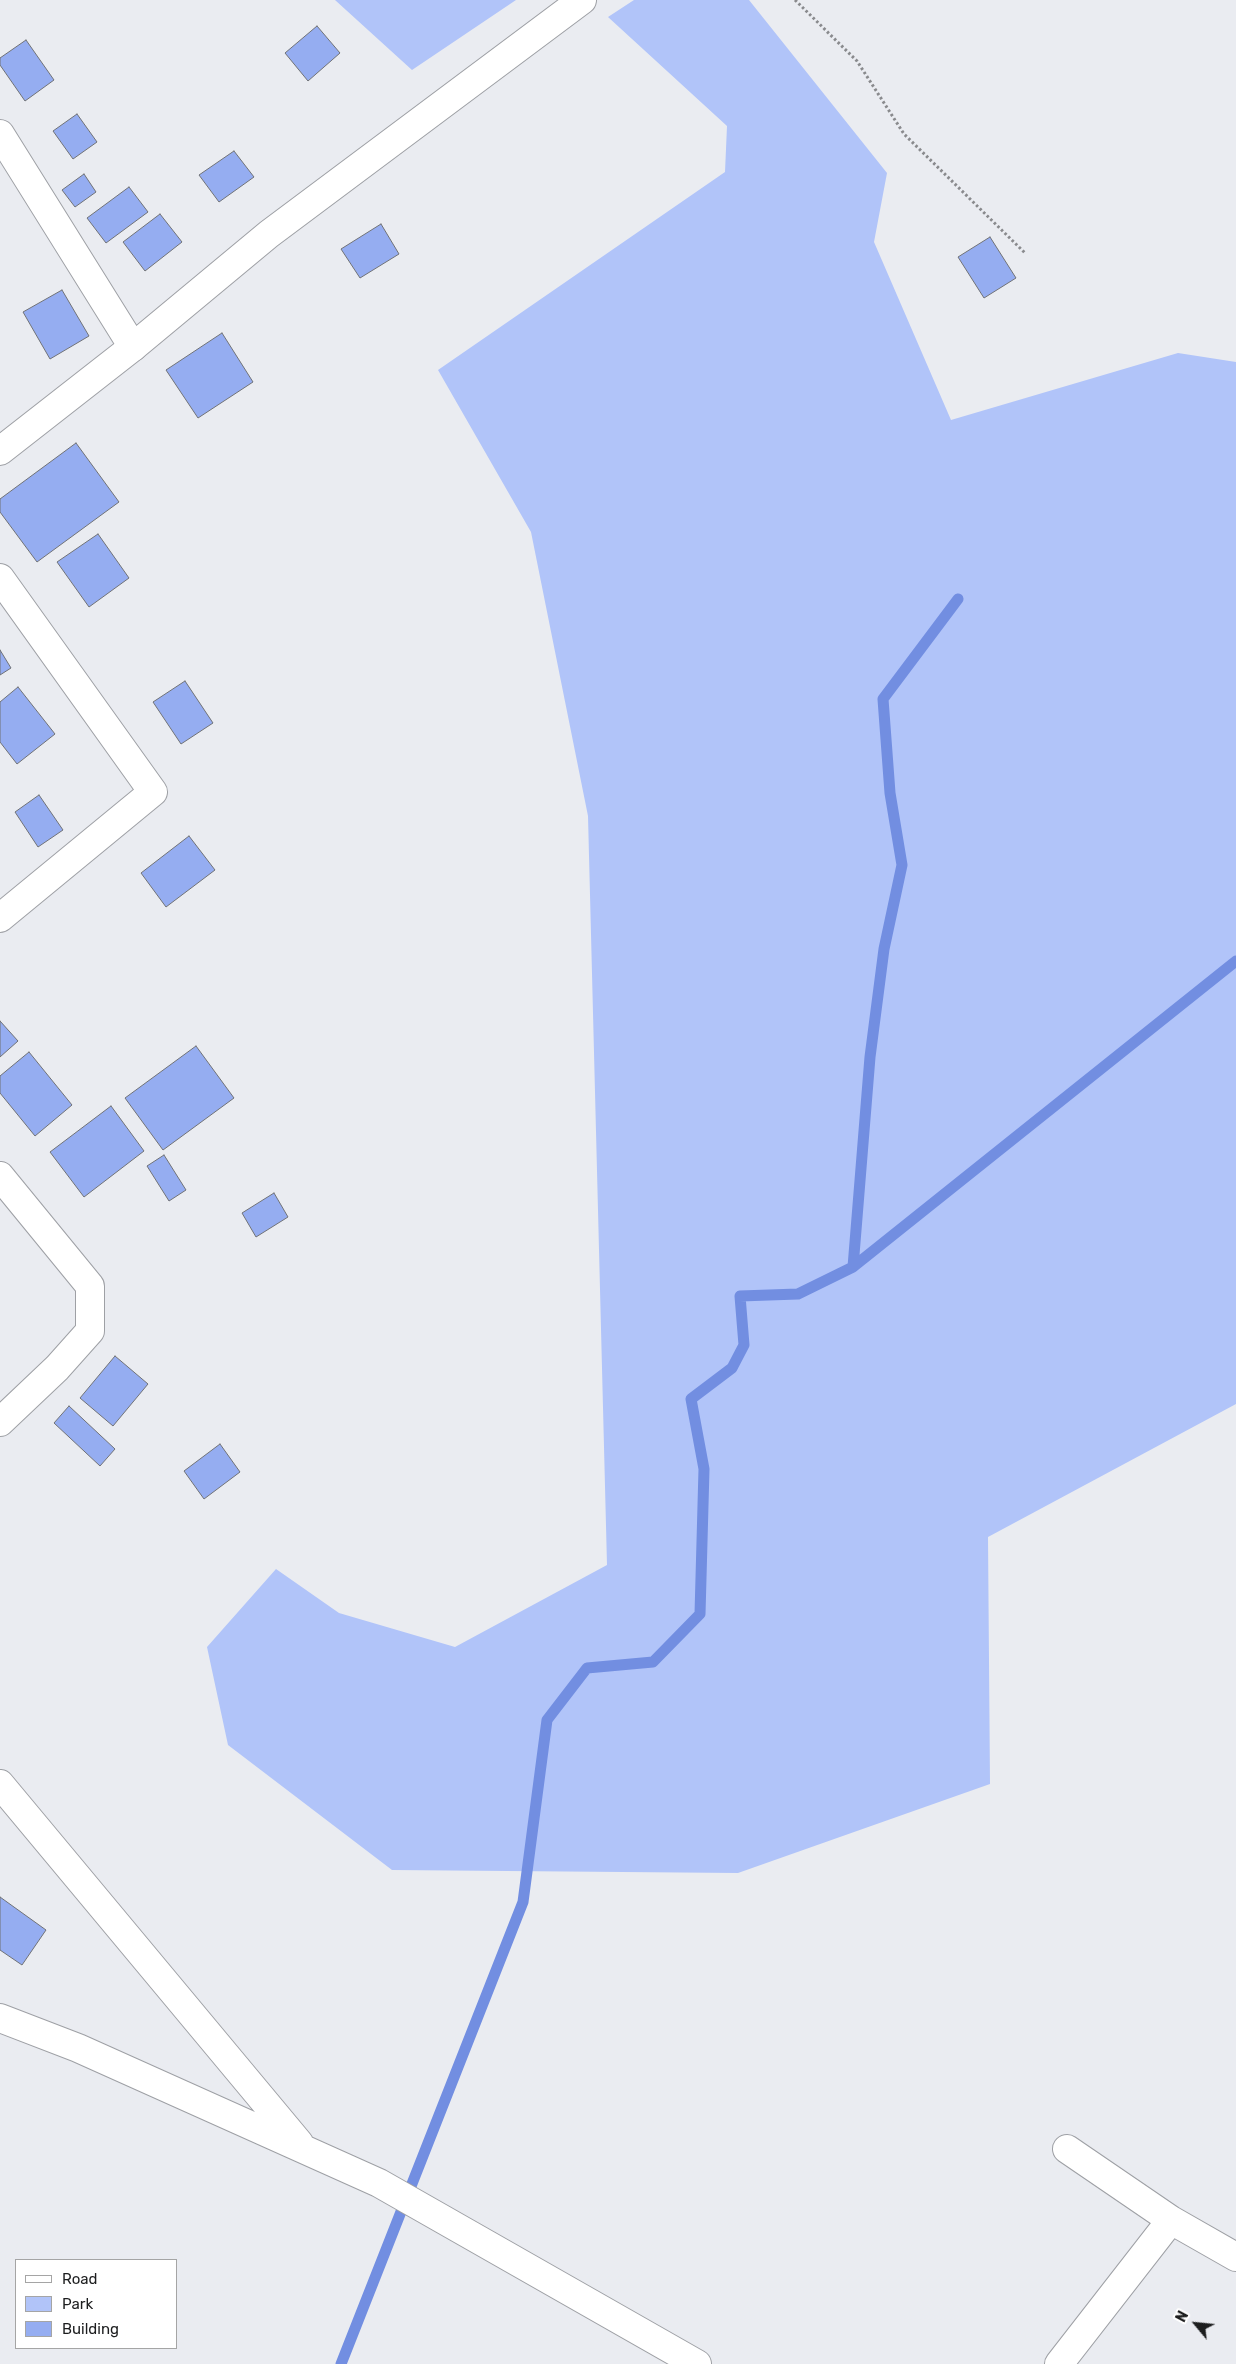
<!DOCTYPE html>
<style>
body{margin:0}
#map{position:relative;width:1236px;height:2364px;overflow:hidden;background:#eaecf1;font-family:Rubik,sans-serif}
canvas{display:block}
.legend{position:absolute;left:15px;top:2259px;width:162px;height:90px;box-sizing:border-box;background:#fff;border:1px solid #a5a5a5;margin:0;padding:6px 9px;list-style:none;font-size:15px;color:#1d1e1f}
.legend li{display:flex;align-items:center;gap:10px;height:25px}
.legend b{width:25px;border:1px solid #a5a5a5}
.north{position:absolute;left:1171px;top:2299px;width:50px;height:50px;-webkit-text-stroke:4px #fff;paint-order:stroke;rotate:298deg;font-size:14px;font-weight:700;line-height:20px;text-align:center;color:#1d1e1f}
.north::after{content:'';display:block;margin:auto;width:18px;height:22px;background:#1d1e1f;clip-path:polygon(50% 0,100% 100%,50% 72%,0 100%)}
</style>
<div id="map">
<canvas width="1236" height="2364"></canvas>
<ul class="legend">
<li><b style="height:6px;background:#fff"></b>Road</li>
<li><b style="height:14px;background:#b1c4f9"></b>Park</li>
<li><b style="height:14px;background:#95adf1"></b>Building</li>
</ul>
<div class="north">N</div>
</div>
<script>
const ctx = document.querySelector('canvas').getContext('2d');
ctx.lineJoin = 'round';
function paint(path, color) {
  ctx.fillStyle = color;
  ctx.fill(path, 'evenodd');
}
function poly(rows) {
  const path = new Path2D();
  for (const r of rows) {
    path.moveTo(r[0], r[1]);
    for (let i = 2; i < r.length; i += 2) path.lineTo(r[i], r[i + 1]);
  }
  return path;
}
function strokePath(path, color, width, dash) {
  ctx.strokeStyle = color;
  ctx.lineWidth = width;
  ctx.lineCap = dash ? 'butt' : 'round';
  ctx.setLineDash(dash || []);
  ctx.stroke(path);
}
paint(poly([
 [335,0,516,0,412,70],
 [634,0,749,0,887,173,874,242,951,420,1178,353,1236,362,1236,1404,988,1537,990,1784,738,1873,392,1870,228,1745,207,1647,276,1569,339,1613,455,1647,607,1565,588,816,531,532,438,370,725,172,727,126,608,17]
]), '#b1c4f9');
strokePath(poly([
 [853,1267,1236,961],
 [341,2364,523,1902,547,1720,587,1668,653,1662,700,1614,704,1469,691,1399,732,1368,744,1345,740,1296,798,1294,853,1267,870,1057,884,949,902,865,890,793,883,699,958,599]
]), '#728ee1', 11);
const building = poly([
 [317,26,340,53,308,81,285,53,317,26],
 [26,40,54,80,25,101,0,65,0,58,26,40],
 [77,114,97,142,73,159,53,131,77,114],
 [234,151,254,177,219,202,199,175,234,151],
 [84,174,96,192,75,207,62,190,84,174],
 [129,187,148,212,106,243,87,218,129,187],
 [160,214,182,242,145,271,123,242,160,214],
 [381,224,399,254,360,278,341,249,381,224],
 [990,237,1016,278,984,298,958,257,990,237],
 [62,290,89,336,50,359,23,312,62,290],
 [222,333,253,382,198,418,166,370,222,333],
 [76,443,119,502,37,562,0,512,0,499,76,443],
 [98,534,129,578,89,607,57,562,98,534],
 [0,650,11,668,0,675,0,650],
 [185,681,213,723,181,744,153,702,185,681],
 [18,687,55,734,17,764,0,742,0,702,18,687],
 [39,795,63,830,38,847,15,812,39,795],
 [189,836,215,870,166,907,141,873,189,836],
 [0,1021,18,1041,0,1057,0,1021],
 [196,1046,234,1098,163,1150,125,1098,196,1046],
 [29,1052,72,1105,35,1136,0,1093,0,1076,29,1052],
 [111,1106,144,1151,84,1197,50,1152,111,1106],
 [164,1155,186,1190,169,1201,147,1166,164,1155],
 [274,1193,288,1217,256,1237,242,1213,274,1193],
 [115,1356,148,1384,113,1426,80,1398,115,1356],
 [69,1406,115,1449,100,1466,54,1423,69,1406],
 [220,1444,240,1472,204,1499,184,1471,220,1444],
 [0,1897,46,1930,22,1965,0,1950,0,1897]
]);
paint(building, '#95adf1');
strokePath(building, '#707276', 1);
const street = poly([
 [0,134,133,347],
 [0,578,153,792,0,918],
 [0,1176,90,1286,90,1331,57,1368,0,1422],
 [0,1784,299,2143],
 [0,2018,78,2048,379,2183,697,2364],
 [1067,2149,1171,2220,1236,2257],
 [1059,2364,1171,2220]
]);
const secondary = poly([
 [0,451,133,347,269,234,582,0]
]);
strokePath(street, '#9ea0a5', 30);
strokePath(secondary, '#9ea0a5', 30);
strokePath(poly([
 [795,0,857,61,904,134,1025,253]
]), '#898a8d', 3, [2.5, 2.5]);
strokePath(street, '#fff', 28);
strokePath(secondary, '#fff', 28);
</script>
